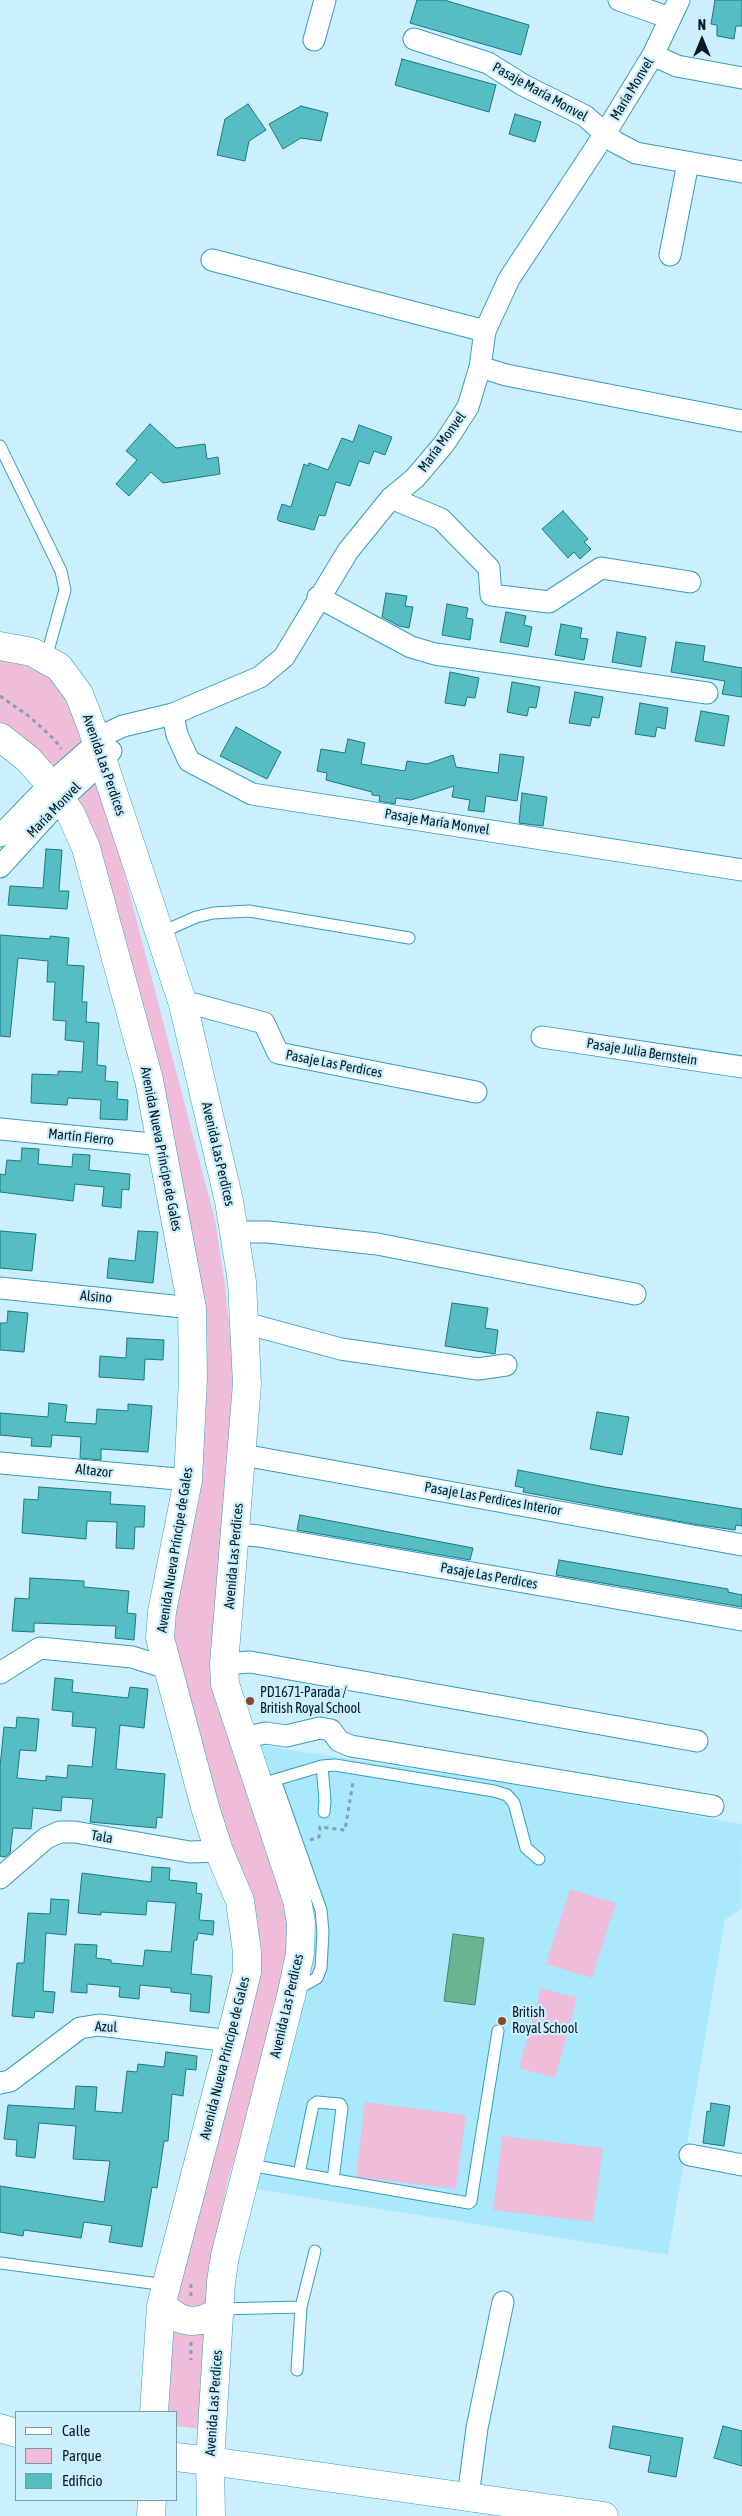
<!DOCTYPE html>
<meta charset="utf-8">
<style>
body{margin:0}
#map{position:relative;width:742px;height:2516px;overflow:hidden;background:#cbeffd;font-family:"Asap Condensed",sans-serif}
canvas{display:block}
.legend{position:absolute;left:15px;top:2411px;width:162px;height:90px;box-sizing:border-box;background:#cbeffd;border:1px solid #7a9aa6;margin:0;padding:6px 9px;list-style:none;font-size:15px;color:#001a24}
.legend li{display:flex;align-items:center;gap:10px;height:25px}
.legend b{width:25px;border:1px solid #7a9aa6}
.north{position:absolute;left:677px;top:15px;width:50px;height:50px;-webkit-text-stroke:4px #cbeffd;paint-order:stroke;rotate:0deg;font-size:14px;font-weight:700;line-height:20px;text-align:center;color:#001a24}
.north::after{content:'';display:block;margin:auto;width:18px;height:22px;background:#001a24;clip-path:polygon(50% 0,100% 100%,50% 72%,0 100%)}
</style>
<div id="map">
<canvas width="742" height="2516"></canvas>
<ul class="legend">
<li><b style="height:6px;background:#fff"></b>Calle</li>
<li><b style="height:14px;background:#efbdda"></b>Parque</li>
<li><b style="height:14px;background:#56bdc5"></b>Edificio</li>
</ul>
<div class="north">N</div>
</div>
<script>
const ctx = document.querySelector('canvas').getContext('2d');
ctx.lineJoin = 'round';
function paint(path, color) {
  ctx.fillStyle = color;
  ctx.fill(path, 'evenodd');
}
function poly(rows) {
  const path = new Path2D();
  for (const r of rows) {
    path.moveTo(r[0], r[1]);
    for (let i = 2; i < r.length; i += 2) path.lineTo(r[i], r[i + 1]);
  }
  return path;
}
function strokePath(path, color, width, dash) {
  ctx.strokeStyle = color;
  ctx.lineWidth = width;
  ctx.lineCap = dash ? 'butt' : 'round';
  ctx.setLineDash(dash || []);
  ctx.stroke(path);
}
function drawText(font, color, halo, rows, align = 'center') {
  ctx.font = font + ' "Asap Condensed",sans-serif';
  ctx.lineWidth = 4.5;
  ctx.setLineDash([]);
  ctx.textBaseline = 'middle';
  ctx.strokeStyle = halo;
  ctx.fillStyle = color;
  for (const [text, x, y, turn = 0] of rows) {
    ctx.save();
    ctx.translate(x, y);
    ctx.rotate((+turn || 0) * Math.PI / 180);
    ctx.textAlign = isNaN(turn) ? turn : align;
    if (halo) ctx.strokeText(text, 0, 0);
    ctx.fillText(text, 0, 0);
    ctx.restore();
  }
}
paint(poly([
 [253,1744,510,1784,742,1824,741,1909,725,1920,668,2255,256,2189,284,2072]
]), '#aae8fe');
paint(poly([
 [0,650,56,671,102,788,215,1220,225,1285,234,1374,221,1608,285,1897,290,1941,269,2051,228,2179,213,2251,200,2429,176,2426,176,2412,167,2412,170,2324,254,1955,168,1636,201,1328,97,862,0,733],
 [570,1889,616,1903,592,1978,546,1964],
 [541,1988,577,1998,555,2078,519,2068],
 [365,2102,466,2115,456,2189,356,2177],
 [502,2136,603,2148,593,2222,493,2210]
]), '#efbdda');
const water = poly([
 [453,1934,484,1938,475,2005,444,2001,453,1934]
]);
paint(water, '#67b591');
strokePath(water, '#488670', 1);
const building = poly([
 [417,0,444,0,529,25,521,55,410,23,417,0],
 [715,0,742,0,742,26,736,26,734,39,717,36,717,25,711,24,715,0],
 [402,59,496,85,489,112,395,85,402,59],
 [248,104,266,130,249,141,245,161,217,155,225,119,248,104],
 [301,106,328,113,321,141,301,138,283,149,269,124,301,106],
 [515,114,541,122,535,142,509,134,515,114],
 [150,424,176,448,205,444,207,459,218,457,220,474,163,483,151,472,129,496,116,484,137,460,126,451,150,424],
 [359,425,392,437,385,455,374,451,369,464,359,461,350,486,336,482,325,516,319,515,314,530,279,521,277,519,282,504,291,507,304,464,308,466,309,463,328,470,342,438,353,442,359,425],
 [563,511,588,539,584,542,591,549,580,559,574,552,568,558,542,529,563,511],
 [386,593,407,596,405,606,413,607,409,628,399,626,382,617,386,593],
 [447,604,468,608,466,618,473,619,470,640,442,635,447,604],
 [506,612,526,616,524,625,532,627,528,647,500,642,506,612],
 [561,624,582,628,580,638,588,639,584,660,555,655,561,624],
 [617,632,646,637,641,667,612,662,617,632],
 [676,642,705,646,703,661,742,668,742,697,722,694,725,681,671,672,676,642],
 [450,672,479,678,475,698,467,697,465,706,445,703,450,672],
 [512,682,540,687,536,708,529,707,527,716,507,712,512,682],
 [575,692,603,697,599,718,592,717,590,726,569,723,575,692],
 [640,703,668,708,665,729,657,727,655,737,635,734,640,703],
 [701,711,729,716,724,746,695,741,701,711],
 [236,727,281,752,267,779,220,756,236,727],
 [348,739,365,743,361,764,405,771,407,761,427,764,453,755,456,767,498,773,500,754,524,757,517,801,486,796,484,812,468,810,470,800,452,797,454,786,411,800,396,798,395,804,379,801,380,796,372,795,372,792,326,780,327,773,317,771,321,749,345,753,348,739],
 [522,793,547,797,543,826,519,823,522,793],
 [46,849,62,850,59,891,69,891,67,909,8,905,10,886,43,888,46,849],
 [0,935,50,939,50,936,69,938,67,965,84,966,82,1002,87,1002,86,1022,99,1023,97,1065,106,1066,105,1081,118,1082,117,1099,128,1100,127,1120,100,1119,101,1100,68,1098,67,1105,31,1103,32,1074,58,1075,58,1071,82,1072,84,1042,65,1040,66,1021,53,1020,55,982,47,982,48,961,18,958,10,1037,0,1036,0,935],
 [22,1148,39,1149,38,1164,72,1167,73,1154,90,1155,89,1170,130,1174,129,1190,122,1189,121,1208,102,1206,104,1187,75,1184,73,1201,0,1192,0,1174,5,1175,7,1160,21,1161,22,1148],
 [0,1231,36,1234,32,1271,0,1268,0,1231],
 [138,1231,158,1232,153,1283,107,1278,109,1258,135,1261,138,1231],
 [452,1303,488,1308,485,1328,498,1330,495,1354,445,1346,452,1303],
 [8,1311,28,1313,24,1352,0,1350,0,1323,7,1323,8,1311],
 [127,1338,164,1340,163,1360,145,1359,144,1380,99,1377,100,1356,126,1358,127,1338],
 [49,1403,67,1405,65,1422,96,1424,97,1409,128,1411,128,1404,152,1406,148,1452,101,1449,101,1460,80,1458,81,1437,52,1435,51,1447,31,1446,32,1438,0,1435,0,1413,48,1417,49,1403],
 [597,1412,629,1417,622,1455,590,1449,597,1412],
 [518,1470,605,1487,742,1509,742,1526,736,1525,735,1530,693,1524,523,1492,524,1488,515,1486,518,1470],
 [39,1487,111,1492,110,1504,145,1506,144,1527,135,1527,134,1549,116,1548,117,1522,87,1521,86,1539,22,1533,24,1499,38,1500,39,1487],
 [300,1515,473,1548,470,1560,297,1530,300,1515],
 [559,1560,728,1589,728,1592,742,1595,742,1607,556,1575,559,1560],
 [30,1578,84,1581,84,1587,129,1591,127,1613,136,1614,134,1640,115,1638,116,1626,34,1623,34,1632,12,1631,15,1598,29,1599,30,1578],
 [55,1678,73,1680,72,1692,128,1698,130,1687,148,1689,144,1728,120,1725,116,1769,165,1774,162,1818,157,1817,156,1828,90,1822,93,1799,62,1797,61,1811,33,1808,31,1829,13,1828,10,1853,5,1857,0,1856,0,1767,4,1727,16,1728,17,1717,39,1719,36,1751,20,1750,17,1778,46,1781,46,1776,67,1778,68,1765,92,1767,96,1728,72,1726,73,1712,52,1710,55,1678],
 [152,1867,170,1868,169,1880,197,1883,196,1893,202,1894,199,1920,214,1921,213,1935,198,1933,197,1940,194,1940,191,1974,212,1976,209,2013,190,2011,191,1994,171,1992,171,1988,140,1985,139,1999,119,1997,120,1987,87,1984,87,1993,71,1992,75,1944,97,1945,96,1958,111,1960,111,1963,143,1966,145,1950,171,1952,176,1903,147,1901,146,1915,101,1912,101,1915,78,1913,82,1873,151,1882,152,1867],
 [51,1899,69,1900,66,1935,46,1933,43,1991,55,1992,53,2013,35,2011,34,2018,12,2016,17,1963,24,1963,28,1913,50,1914,51,1899],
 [166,2052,197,2056,196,2070,186,2069,183,2096,172,2094,168,2141,164,2141,157,2188,152,2187,142,2247,109,2242,112,2226,84,2222,81,2238,24,2230,23,2236,0,2232,0,2186,104,2202,110,2161,73,2159,76,2126,39,2123,35,2158,16,2156,17,2140,4,2139,8,2105,74,2109,76,2086,97,2087,95,2111,122,2113,127,2071,137,2072,138,2064,164,2067,166,2052],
 [711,2103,730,2106,724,2146,703,2143,707,2111,710,2112,711,2103],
 [613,2426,683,2438,676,2477,648,2472,651,2456,609,2448,613,2426],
 [723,2426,742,2431,742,2466,714,2458,723,2426]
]);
paint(building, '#56bdc5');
strokePath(building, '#197a81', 1);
const service = poly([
 [0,446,61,571,65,590,46,658],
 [160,933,196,917,213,913,249,911,409,938],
 [322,1766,325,1801,324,1812],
 [275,1780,321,1910,323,1932,321,1968,317,1978,294,1991],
 [258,1785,322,1766,335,1765,494,1791,507,1795,514,1803,526,1848,539,1859],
 [249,2165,469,2203,471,2201,498,2031],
 [299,2174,313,2105,317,2102,340,2104,342,2108,333,2180],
 [0,2263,166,2285],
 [220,2309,301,2307],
 [297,2370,301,2307,315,2251]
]);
const minor = poly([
 [619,0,670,18],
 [414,39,488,63,523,85,585,116,615,142,636,153,742,172],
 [314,40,325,0],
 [653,55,677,66,742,78],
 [670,255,688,163],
 [212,260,485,331],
 [480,367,506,375,742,421],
 [391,498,441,519,489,568,491,595,549,602,601,568,690,582],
 [318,597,411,647,435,654,707,693],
 [173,714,177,735,189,761,252,794,742,870],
 [0,836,50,784,108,733,123,726,173,714,260,677,284,657,348,551,391,498,415,478,444,444,468,407,480,367,485,331,509,279,606,132,653,55,679,0],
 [0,867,61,800,103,761,111,751],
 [183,1004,194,1004,264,1023,278,1053,476,1092],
 [542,1037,742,1067],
 [0,1129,162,1145],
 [236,1232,268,1232,377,1244,635,1294],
 [0,1288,192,1308],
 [245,1323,341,1349,478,1369,506,1365],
 [243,1455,742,1545],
 [0,1463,188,1480],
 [236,1534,259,1536,742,1620],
 [224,1664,250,1662,697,1741],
 [0,1673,40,1648,132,1657,167,1668],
 [242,1738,266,1733,286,1736,320,1728,331,1730,339,1741,351,1746,713,1806],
 [0,1878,46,1838,60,1832,75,1832,190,1852,219,1851],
 [0,2083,10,2081,80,2028,99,2025,230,2041],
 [690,2155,742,2165],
 [468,2497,477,2428,503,2302]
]);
const tertiary = poly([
 [210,2461,604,2516]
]);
const primary = poly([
 [0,646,32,652,59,667,79,694,92,728,183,1004,229,1201,242,1282,247,1384,224,1664,225,1684,297,1900,301,1923,300,1953,292,1992,225,2256,221,2282,210,2461,211,2516],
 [0,737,28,759,50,784,71,814,86,848,149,1080,192,1308,193,1378,188,1480,162,1612,160,1638,205,1807,219,1851,240,1901,247,1952,247,1972,230,2041,161,2306,154,2412],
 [161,2306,181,2319,191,2321,202,2320,220,2312],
 [0,2428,16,2433],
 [176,2457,210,2461],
 [151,2516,152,2500]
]);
strokePath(service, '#349ebf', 13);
strokePath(minor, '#349ebf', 23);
strokePath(tertiary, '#349ebf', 29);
strokePath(primary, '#349ebf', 29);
strokePath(poly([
 [0,696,30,717,55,740,61,749],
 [310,1840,319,1837,320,1827,345,1830,353,1782],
 [191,2284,191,2298],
 [191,2342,191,2360]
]), '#82a2af', 3, [4, 4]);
strokePath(service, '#fff', 11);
strokePath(minor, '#fff', 21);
strokePath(tertiary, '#fff', 28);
strokePath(primary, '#fff', 28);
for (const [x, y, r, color] of [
 [250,1701,5,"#8d4525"],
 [502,2021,5,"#8d4525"]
]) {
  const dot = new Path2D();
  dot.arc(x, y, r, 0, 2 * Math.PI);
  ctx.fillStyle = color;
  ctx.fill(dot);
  strokePath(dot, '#cbeffd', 2);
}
drawText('14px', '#001a24', '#cbeffd', [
 ["María Monvel",632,89,-59],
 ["Pasaje María Monvel",540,92,29],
 ["María Monvel",442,442,-54],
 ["Avenida Las Perdices",104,765,71],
 ["María Monvel",54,810,-46],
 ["Pasaje María Monvel",437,822,9],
 ["Pasaje Julia Bernstein",642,1052,9],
 ["Pasaje Las Perdices",334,1064,11],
 ["Martín Fierro",81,1137,6],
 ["Avenida Nueva Príncipe de Gales",161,1149,79],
 ["Avenida Las Perdices",218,1154,77],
 ["Alsino",96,1297,5],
 ["Altazor",94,1471,6],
 ["Pasaje Las Perdices Interior",493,1499,10],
 ["Avenida Nueva Príncipe de Gales",175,1550,-81],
 ["Avenida Las Perdices",234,1556,-85],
 ["Pasaje Las Perdices",489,1576,10],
 ["Tala",102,1837,10],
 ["Avenida Las Perdices",287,2006,-77],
 ["Azul",106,2027,2],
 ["Avenida Nueva Príncipe de Gales",225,2058,-76],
 ["Avenida Las Perdices",214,2403,-86]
]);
drawText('14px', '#001a24', '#cbeffd', [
 ["PD1671-Parada /",260,1693],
 ["British Royal School",260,1709],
 ["British",512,2013],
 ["Royal School",512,2029]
], 'left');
</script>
